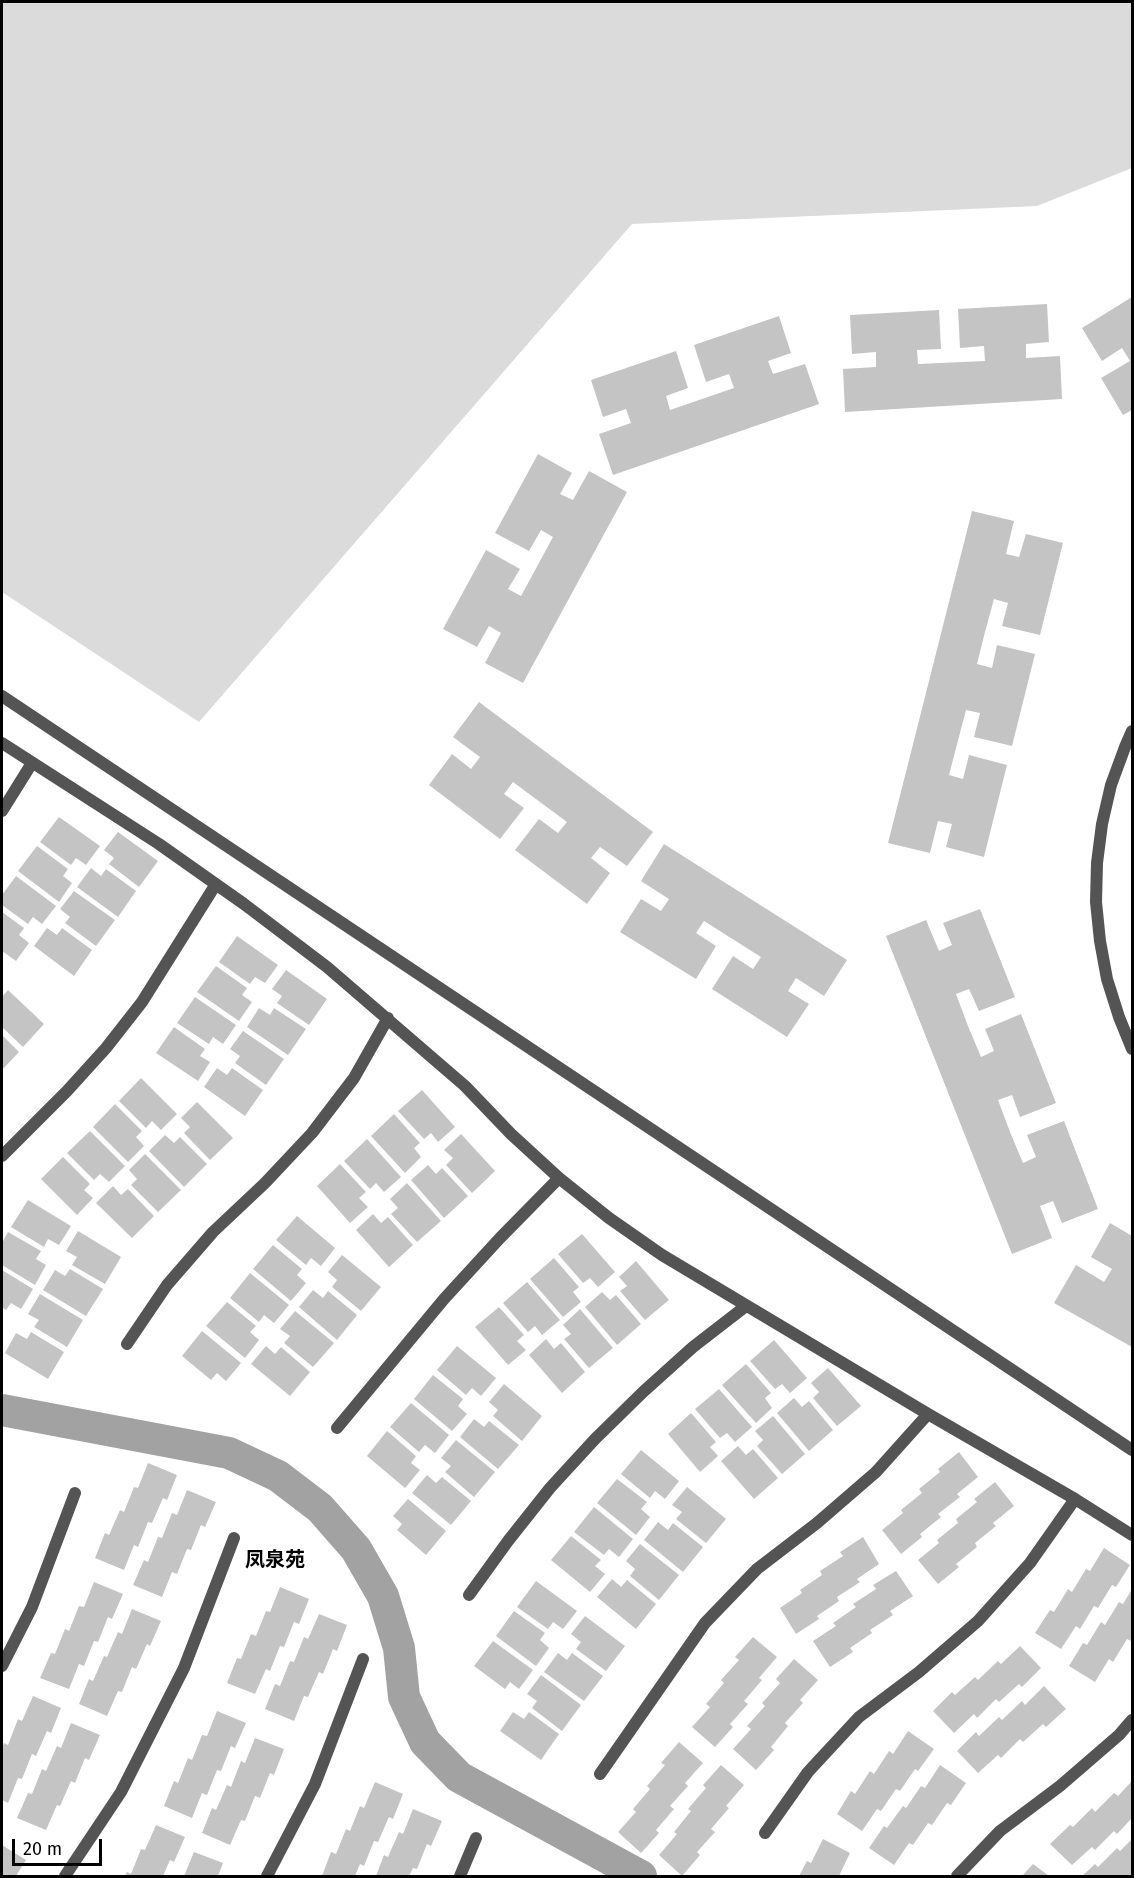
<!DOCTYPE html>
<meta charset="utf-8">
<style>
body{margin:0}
#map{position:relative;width:1134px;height:1878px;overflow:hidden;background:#fff;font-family:"Fira Sans",sans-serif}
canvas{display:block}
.frame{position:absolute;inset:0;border:3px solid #000;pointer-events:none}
.scale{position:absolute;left:12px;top:1839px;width:90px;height:27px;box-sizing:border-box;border:3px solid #000;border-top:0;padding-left:8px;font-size:18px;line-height:21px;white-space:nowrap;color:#000;-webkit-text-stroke:4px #fff;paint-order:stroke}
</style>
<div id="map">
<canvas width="1134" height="1878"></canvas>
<div class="frame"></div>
<div class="scale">20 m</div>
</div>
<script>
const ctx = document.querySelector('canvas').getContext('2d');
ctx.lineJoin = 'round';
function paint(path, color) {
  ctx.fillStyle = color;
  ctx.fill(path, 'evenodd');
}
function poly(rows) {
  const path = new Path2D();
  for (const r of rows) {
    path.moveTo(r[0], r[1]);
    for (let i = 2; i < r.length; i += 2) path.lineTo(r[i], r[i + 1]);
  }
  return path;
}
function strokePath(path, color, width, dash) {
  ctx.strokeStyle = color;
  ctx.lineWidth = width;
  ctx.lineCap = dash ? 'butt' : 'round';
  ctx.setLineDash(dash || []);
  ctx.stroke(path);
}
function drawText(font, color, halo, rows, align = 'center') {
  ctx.font = font + ' "Fira Sans","Noto Sans SC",sans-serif';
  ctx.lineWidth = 6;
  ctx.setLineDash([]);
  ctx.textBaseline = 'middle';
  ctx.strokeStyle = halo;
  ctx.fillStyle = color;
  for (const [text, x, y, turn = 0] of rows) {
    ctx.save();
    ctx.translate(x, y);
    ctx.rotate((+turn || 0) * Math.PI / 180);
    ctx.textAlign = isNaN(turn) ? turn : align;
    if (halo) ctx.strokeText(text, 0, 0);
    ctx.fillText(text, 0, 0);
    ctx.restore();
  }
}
paint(poly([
 [2,2,1132,2,1132,168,1037,206,632,224,199,722,2,592]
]), '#dbdbdb');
strokePath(poly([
 [2,1410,229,1453,278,1476,320,1508,356,1549,383,1596,399,1648,404,1697,425,1742,459,1777,641,1876]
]), '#a2a2a2', 32);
paint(poly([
 [1132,297,1132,410,1123,415,1101,378,1130,361,1122,348,1102,361,1082,328],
 [1047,304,1049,342,1026,344,1026,358,1060,356,1062,399,845,412,843,369,876,367,876,352,852,354,850,315,939,310,941,349,917,350,918,364,985,361,984,346,960,348,958,309],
 [779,316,791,353,768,361,773,374,805,364,819,404,613,475,599,434,631,423,626,409,603,417,591,380,676,351,688,388,666,396,670,410,734,388,729,374,706,382,694,345],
 [538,454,572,473,560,494,573,500,589,471,627,492,523,683,485,663,501,633,489,626,477,647,443,629,486,550,520,569,508,589,521,596,553,537,541,530,529,551,495,533],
 [972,511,1014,521,1006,554,1019,557,1026,534,1063,543,1040,635,1002,626,1008,603,994,599,985,632,977,664,992,668,997,645,1035,654,1012,746,974,737,980,713,966,710,949,775,963,779,969,755,1007,765,984,857,946,847,952,824,938,821,930,853,888,843],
 [479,702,653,832,627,866,600,847,591,858,610,873,587,904,515,850,539,819,558,833,567,822,513,782,504,794,524,808,500,839,429,785,452,754,471,769,480,757,453,737],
 [59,817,100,846,86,865,76,858,71,865,40,842],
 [118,832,158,861,139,887,109,864,114,858,104,850],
 [664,844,847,960,824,996,796,978,788,991,809,1004,787,1037,712,989,733,956,753,969,761,957,704,921,696,933,716,946,696,979,620,932,641,899,661,911,669,899,641,881],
 [37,846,68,869,63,876,72,883,59,902,18,871],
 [91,868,101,876,106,869,136,891,118,917,77,887],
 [16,876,56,906,42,924,33,917,28,924,2,905,2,895],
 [74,891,115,920,96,946,65,923,70,917,60,909],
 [980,909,1015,997,979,1011,969,989,956,994,968,1026,981,1057,994,1051,985,1029,1021,1014,1056,1103,1020,1117,1012,1095,998,1100,1010,1132,1023,1163,1036,1157,1027,1135,1064,1121,1098,1209,1062,1223,1053,1201,1040,1206,1052,1238,1012,1254,886,936,926,920,939,951,952,945,943,923],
 [2,912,24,928,19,935,29,943,16,961,2,951],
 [47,928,57,935,62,928,92,950,74,976,34,946],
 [237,936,278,965,265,983,255,977,250,984,219,962],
 [216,966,247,988,242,995,252,1002,239,1021,197,992],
 [286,970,327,999,309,1025,277,1003,282,996,272,989],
 [8,990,44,1024,23,1047,2,1027,2,997],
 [195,997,236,1025,223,1044,213,1037,209,1044,177,1023],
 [259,1008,270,1015,274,1008,306,1029,288,1055,247,1027],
 [174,1027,205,1049,200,1056,210,1062,198,1081,156,1053],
 [243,1031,284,1059,266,1085,235,1063,240,1056,230,1049],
 [2,1035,19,1052,2,1070],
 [217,1068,227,1075,232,1068,263,1090,245,1116,204,1087],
 [141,1078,177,1114,161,1130,152,1121,146,1128,119,1101],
 [422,1090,455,1127,438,1142,431,1133,424,1139,398,1111],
 [197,1102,233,1138,210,1160,184,1133,190,1127,181,1118],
 [115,1104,142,1131,136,1137,144,1146,128,1162,93,1127],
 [394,1114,420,1143,414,1148,421,1157,405,1173,371,1136],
 [90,1131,125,1166,109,1182,100,1174,94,1180,67,1153],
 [461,1134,495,1171,472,1193,446,1165,453,1158,444,1150],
 [165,1135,174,1143,180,1137,207,1164,184,1187,149,1151],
 [367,1139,401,1177,384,1192,376,1183,370,1189,344,1161],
 [145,1154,181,1190,158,1212,131,1185,137,1179,129,1170],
 [63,1157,90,1184,84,1190,93,1198,77,1215,41,1179],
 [340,1164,366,1192,359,1198,368,1207,350,1223,317,1186],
 [428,1165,436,1174,442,1168,468,1196,444,1218,411,1180],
 [407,1183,441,1221,417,1242,391,1214,398,1208,390,1199],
 [113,1186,121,1195,128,1189,154,1216,132,1238,96,1203],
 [28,1200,71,1226,59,1245,48,1239,44,1247,11,1227],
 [373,1214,381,1223,388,1217,413,1245,389,1267,356,1230],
 [297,1216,335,1248,321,1266,311,1258,306,1265,276,1240],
 [1110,1223,1132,1236,1132,1347,1054,1303,1076,1265,1104,1282,1112,1269,1091,1257],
 [78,1231,121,1257,105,1284,72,1265,77,1257,66,1251],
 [8,1232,41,1251,36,1259,46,1265,35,1285,2,1265,2,1243],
 [582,1234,615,1272,598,1287,590,1278,583,1283,558,1254],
 [273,1245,302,1269,297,1275,306,1283,291,1301,253,1269],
 [342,1255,381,1287,361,1311,332,1287,337,1280,328,1272],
 [554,1258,579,1287,573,1292,581,1302,563,1317,530,1279],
 [636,1261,669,1300,645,1320,620,1291,627,1286,619,1277],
 [70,1269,103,1289,86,1316,43,1290,55,1270,65,1276],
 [2,1270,33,1289,21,1309,11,1303,6,1310,2,1307],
 [250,1273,289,1305,274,1323,264,1315,259,1322,230,1298],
 [527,1282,560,1320,542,1335,535,1326,528,1332,503,1303],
 [313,1290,323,1298,328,1291,357,1315,337,1340,299,1307],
 [602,1292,610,1300,616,1295,641,1324,617,1345,585,1307],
 [40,1294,83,1320,67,1347,34,1327,39,1320,28,1314],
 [227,1302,256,1326,250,1332,259,1340,245,1358,206,1326],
 [499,1307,524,1335,517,1341,526,1350,508,1365,475,1327],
 [580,1309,613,1348,589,1368,564,1339,571,1334,563,1325],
 [295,1311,334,1343,313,1367,284,1343,290,1336,280,1329],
 [202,1331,241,1363,226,1381,217,1373,211,1380,182,1356],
 [31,1332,64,1352,48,1379,5,1353,16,1333,27,1339],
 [546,1339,554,1349,561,1343,585,1372,562,1393,529,1355],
 [774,1340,807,1378,790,1393,782,1384,775,1389,750,1361],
 [266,1346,275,1354,281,1347,310,1372,290,1396,251,1364],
 [457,1346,496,1378,481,1396,472,1388,466,1395,437,1370],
 [746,1364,771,1393,765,1398,772,1408,756,1423,722,1385],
 [828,1368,861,1406,837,1426,813,1398,819,1392,811,1383],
 [433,1375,463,1399,458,1406,467,1414,452,1431,414,1399],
 [504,1384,542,1416,522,1441,493,1416,498,1410,489,1402],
 [719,1389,752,1427,735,1442,727,1433,720,1438,695,1409],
 [794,1398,802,1407,809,1401,833,1430,809,1451,777,1413],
 [411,1403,449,1435,435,1453,425,1445,419,1452,390,1427],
 [691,1413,716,1442,710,1447,718,1456,700,1472,668,1434],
 [773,1416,805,1454,782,1474,757,1446,763,1440,755,1431],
 [474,1419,484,1427,489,1421,519,1445,498,1469,460,1437],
 [387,1431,416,1456,411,1463,420,1470,405,1488,367,1456],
 [456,1440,495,1472,474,1497,445,1472,451,1466,441,1458],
 [738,1446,746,1455,753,1449,778,1478,754,1499,721,1461],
 [641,1450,679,1481,665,1499,655,1491,650,1498,621,1474],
 [959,1452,978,1477,957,1494,960,1497,938,1514,941,1517,920,1534,922,1537,901,1554,882,1530,903,1513,901,1510,922,1493,919,1489,940,1472,938,1469],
 [148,1463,177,1475,167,1500,163,1498,152,1523,148,1522,138,1547,134,1545,124,1570,95,1558,105,1533,109,1535,120,1510,124,1512,134,1487,138,1488],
 [427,1475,436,1483,442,1477,471,1501,451,1525,412,1493],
 [617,1479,647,1502,641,1509,650,1517,636,1535,597,1503],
 [995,1482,1014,1506,993,1523,996,1526,975,1543,977,1547,956,1564,959,1567,938,1584,918,1560,939,1543,937,1540,958,1523,956,1519,977,1502,974,1499],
 [687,1487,726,1519,706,1543,676,1519,682,1512,672,1505],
 [187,1490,216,1502,205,1527,201,1525,191,1550,187,1549,177,1574,172,1572,162,1597,133,1585,144,1560,148,1562,158,1537,162,1538,172,1513,177,1515],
 [408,1499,446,1531,426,1555,397,1530,402,1524,393,1516],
 [594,1507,633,1539,619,1557,609,1549,604,1555,574,1532],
 [658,1522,668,1530,673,1523,703,1547,683,1572,644,1540],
 [571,1536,601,1560,595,1566,605,1574,590,1592,551,1560],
 [863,1537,879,1564,857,1579,860,1582,837,1597,839,1601,817,1616,819,1619,796,1634,780,1608,802,1593,800,1590,822,1575,820,1571,843,1556,840,1552],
 [640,1544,679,1575,659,1600,630,1576,635,1569,626,1561],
 [1104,1548,1130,1565,1116,1587,1112,1585,1098,1608,1094,1606,1080,1629,1076,1626,1061,1649,1035,1633,1050,1610,1054,1612,1068,1589,1072,1592,1086,1569,1090,1571],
 [896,1571,913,1596,890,1611,893,1615,870,1630,872,1633,850,1648,853,1652,830,1667,813,1641,836,1626,833,1623,856,1607,853,1604,876,1589,873,1585],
 [612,1579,621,1587,627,1580,656,1604,636,1629,597,1597],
 [536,1581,577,1611,563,1629,553,1622,548,1629,517,1607],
 [94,1582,123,1594,112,1619,108,1617,98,1642,94,1641,84,1666,79,1664,69,1689,40,1678,51,1653,55,1654,65,1629,69,1631,79,1606,84,1607],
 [280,1587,309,1599,299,1624,294,1622,284,1647,280,1646,270,1671,266,1669,255,1694,227,1683,237,1658,241,1659,251,1634,256,1636,266,1611,270,1612],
 [1132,1589,1132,1639,1131,1641,1127,1639,1113,1662,1109,1659,1095,1682,1069,1666,1083,1643,1087,1645,1101,1622,1105,1625,1119,1602,1123,1604],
 [132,1609,161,1621,150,1646,147,1644,136,1669,132,1667,122,1692,118,1691,107,1716,79,1704,89,1679,93,1681,104,1656,107,1657,118,1632,122,1634],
 [514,1611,545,1633,540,1640,549,1648,536,1666,496,1636],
 [319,1614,347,1625,337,1651,333,1649,323,1674,319,1672,308,1697,304,1696,294,1721,265,1709,275,1684,280,1686,290,1661,294,1662,304,1637,308,1639],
 [585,1616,625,1646,606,1671,576,1649,581,1642,571,1634],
 [753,1637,777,1657,759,1678,762,1680,744,1701,748,1704,730,1724,733,1727,715,1747,692,1727,710,1707,706,1704,724,1683,721,1680,739,1660,735,1657],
 [493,1641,533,1670,519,1689,510,1682,505,1689,474,1666],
 [1020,1646,1041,1668,1022,1687,1019,1684,999,1702,996,1699,977,1718,974,1714,954,1733,933,1711,952,1692,955,1695,975,1677,978,1680,998,1661,1001,1664],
 [558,1653,567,1660,572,1653,603,1676,584,1701,544,1672],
 [794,1659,818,1680,800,1700,803,1703,785,1723,788,1726,771,1747,774,1750,756,1770,733,1749,751,1729,747,1726,765,1706,762,1703,780,1683,776,1679],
 [541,1675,581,1705,562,1731,532,1708,537,1701,527,1694],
 [1044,1686,1066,1709,1046,1727,1043,1724,1023,1742,1020,1739,1001,1758,998,1755,978,1773,957,1751,976,1732,979,1736,999,1717,1002,1720,1022,1701,1025,1705],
 [33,1696,61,1708,51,1733,47,1731,36,1756,32,1754,22,1779,18,1778,8,1803,2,1800,2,1749,4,1743,8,1745,18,1719,22,1721],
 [217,1711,246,1723,235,1748,231,1746,221,1771,217,1770,207,1795,202,1793,192,1818,164,1806,174,1781,178,1783,188,1758,192,1760,202,1735,207,1736],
 [513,1712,524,1719,529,1712,559,1734,541,1760,500,1731],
 [71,1723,100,1735,89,1760,85,1758,75,1783,71,1781,60,1806,57,1805,46,1830,17,1818,28,1793,32,1794,42,1769,46,1771,57,1746,61,1748],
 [908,1731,934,1749,918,1771,915,1769,900,1791,896,1789,881,1811,877,1809,862,1831,837,1814,851,1791,855,1794,870,1771,874,1774,889,1751,893,1754],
 [255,1738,284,1749,274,1775,270,1773,260,1798,255,1796,245,1821,241,1820,230,1845,202,1833,212,1808,216,1810,227,1785,231,1787,241,1761,245,1763],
 [679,1742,703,1763,685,1783,688,1786,670,1806,674,1809,656,1830,659,1833,641,1853,618,1832,636,1812,633,1809,650,1789,647,1786,665,1765,661,1763],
 [721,1765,744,1785,726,1806,729,1808,711,1829,715,1832,697,1852,700,1855,682,1876,659,1855,677,1834,674,1832,691,1811,688,1809,706,1788,703,1785],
 [940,1765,966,1783,951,1805,947,1803,932,1825,928,1823,913,1845,909,1843,894,1865,869,1848,884,1826,887,1828,903,1806,906,1808,921,1786,925,1788],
 [1132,1781,1132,1818,1117,1834,1114,1831,1095,1850,1092,1847,1072,1865,1050,1844,1070,1825,1073,1827,1092,1808,1095,1812,1114,1793,1118,1796],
 [375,1782,403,1794,393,1819,389,1817,378,1842,374,1841,364,1866,360,1864,355,1876,322,1876,331,1852,336,1854,346,1829,350,1831,360,1806,364,1808],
 [413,1809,442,1821,431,1846,427,1844,417,1869,413,1868,409,1876,376,1876,384,1855,388,1857,399,1832,403,1834],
 [156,1825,185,1837,174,1862,170,1860,163,1876,125,1876,127,1872,131,1874,141,1849,145,1850],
 [823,1839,850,1853,839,1876,799,1876,807,1861,811,1863],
 [1132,1839,1132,1876,1082,1876,1095,1864,1098,1867,1117,1848,1120,1851],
 [2,1845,26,1860,16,1876,2,1876],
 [194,1852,223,1863,218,1876,184,1876],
 [1033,1864,1049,1876,1022,1876]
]), '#c4c4c4');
strokePath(poly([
 [1132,731,1125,747,1111,785,1102,824,1097,863,1096,902,1100,941,1107,979,1119,1017,1132,1049],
 [2,743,159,844,244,904,327,967,465,1086,511,1134,559,1178,609,1218,662,1255,928,1414,1075,1499,1132,1535],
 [2,811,32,763],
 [2,1156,67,1091,106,1048,142,1002,216,884],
 [127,1344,167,1285,213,1232,265,1183,312,1133,354,1078,388,1018],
 [337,1428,444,1299,500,1238,559,1178],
 [469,1595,508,1541,550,1488,595,1439,643,1392,693,1347,746,1306],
 [2,1666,32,1607,75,1493],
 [600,1774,705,1623,757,1569,817,1523,876,1472,928,1414],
 [765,1833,808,1772,859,1717,919,1672,978,1621,1030,1563,1075,1499],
 [65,1876,121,1792,184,1668,234,1538],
 [267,1876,315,1784,363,1659],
 [460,1876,476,1838],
 [957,1876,1000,1831,1060,1786,1119,1735,1132,1720]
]), '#545454', 12);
strokePath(poly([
 [2,696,1132,1450]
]), '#545454', 12);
drawText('bold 20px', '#000', '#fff', [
 ["凤泉苑",275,1560]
]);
</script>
